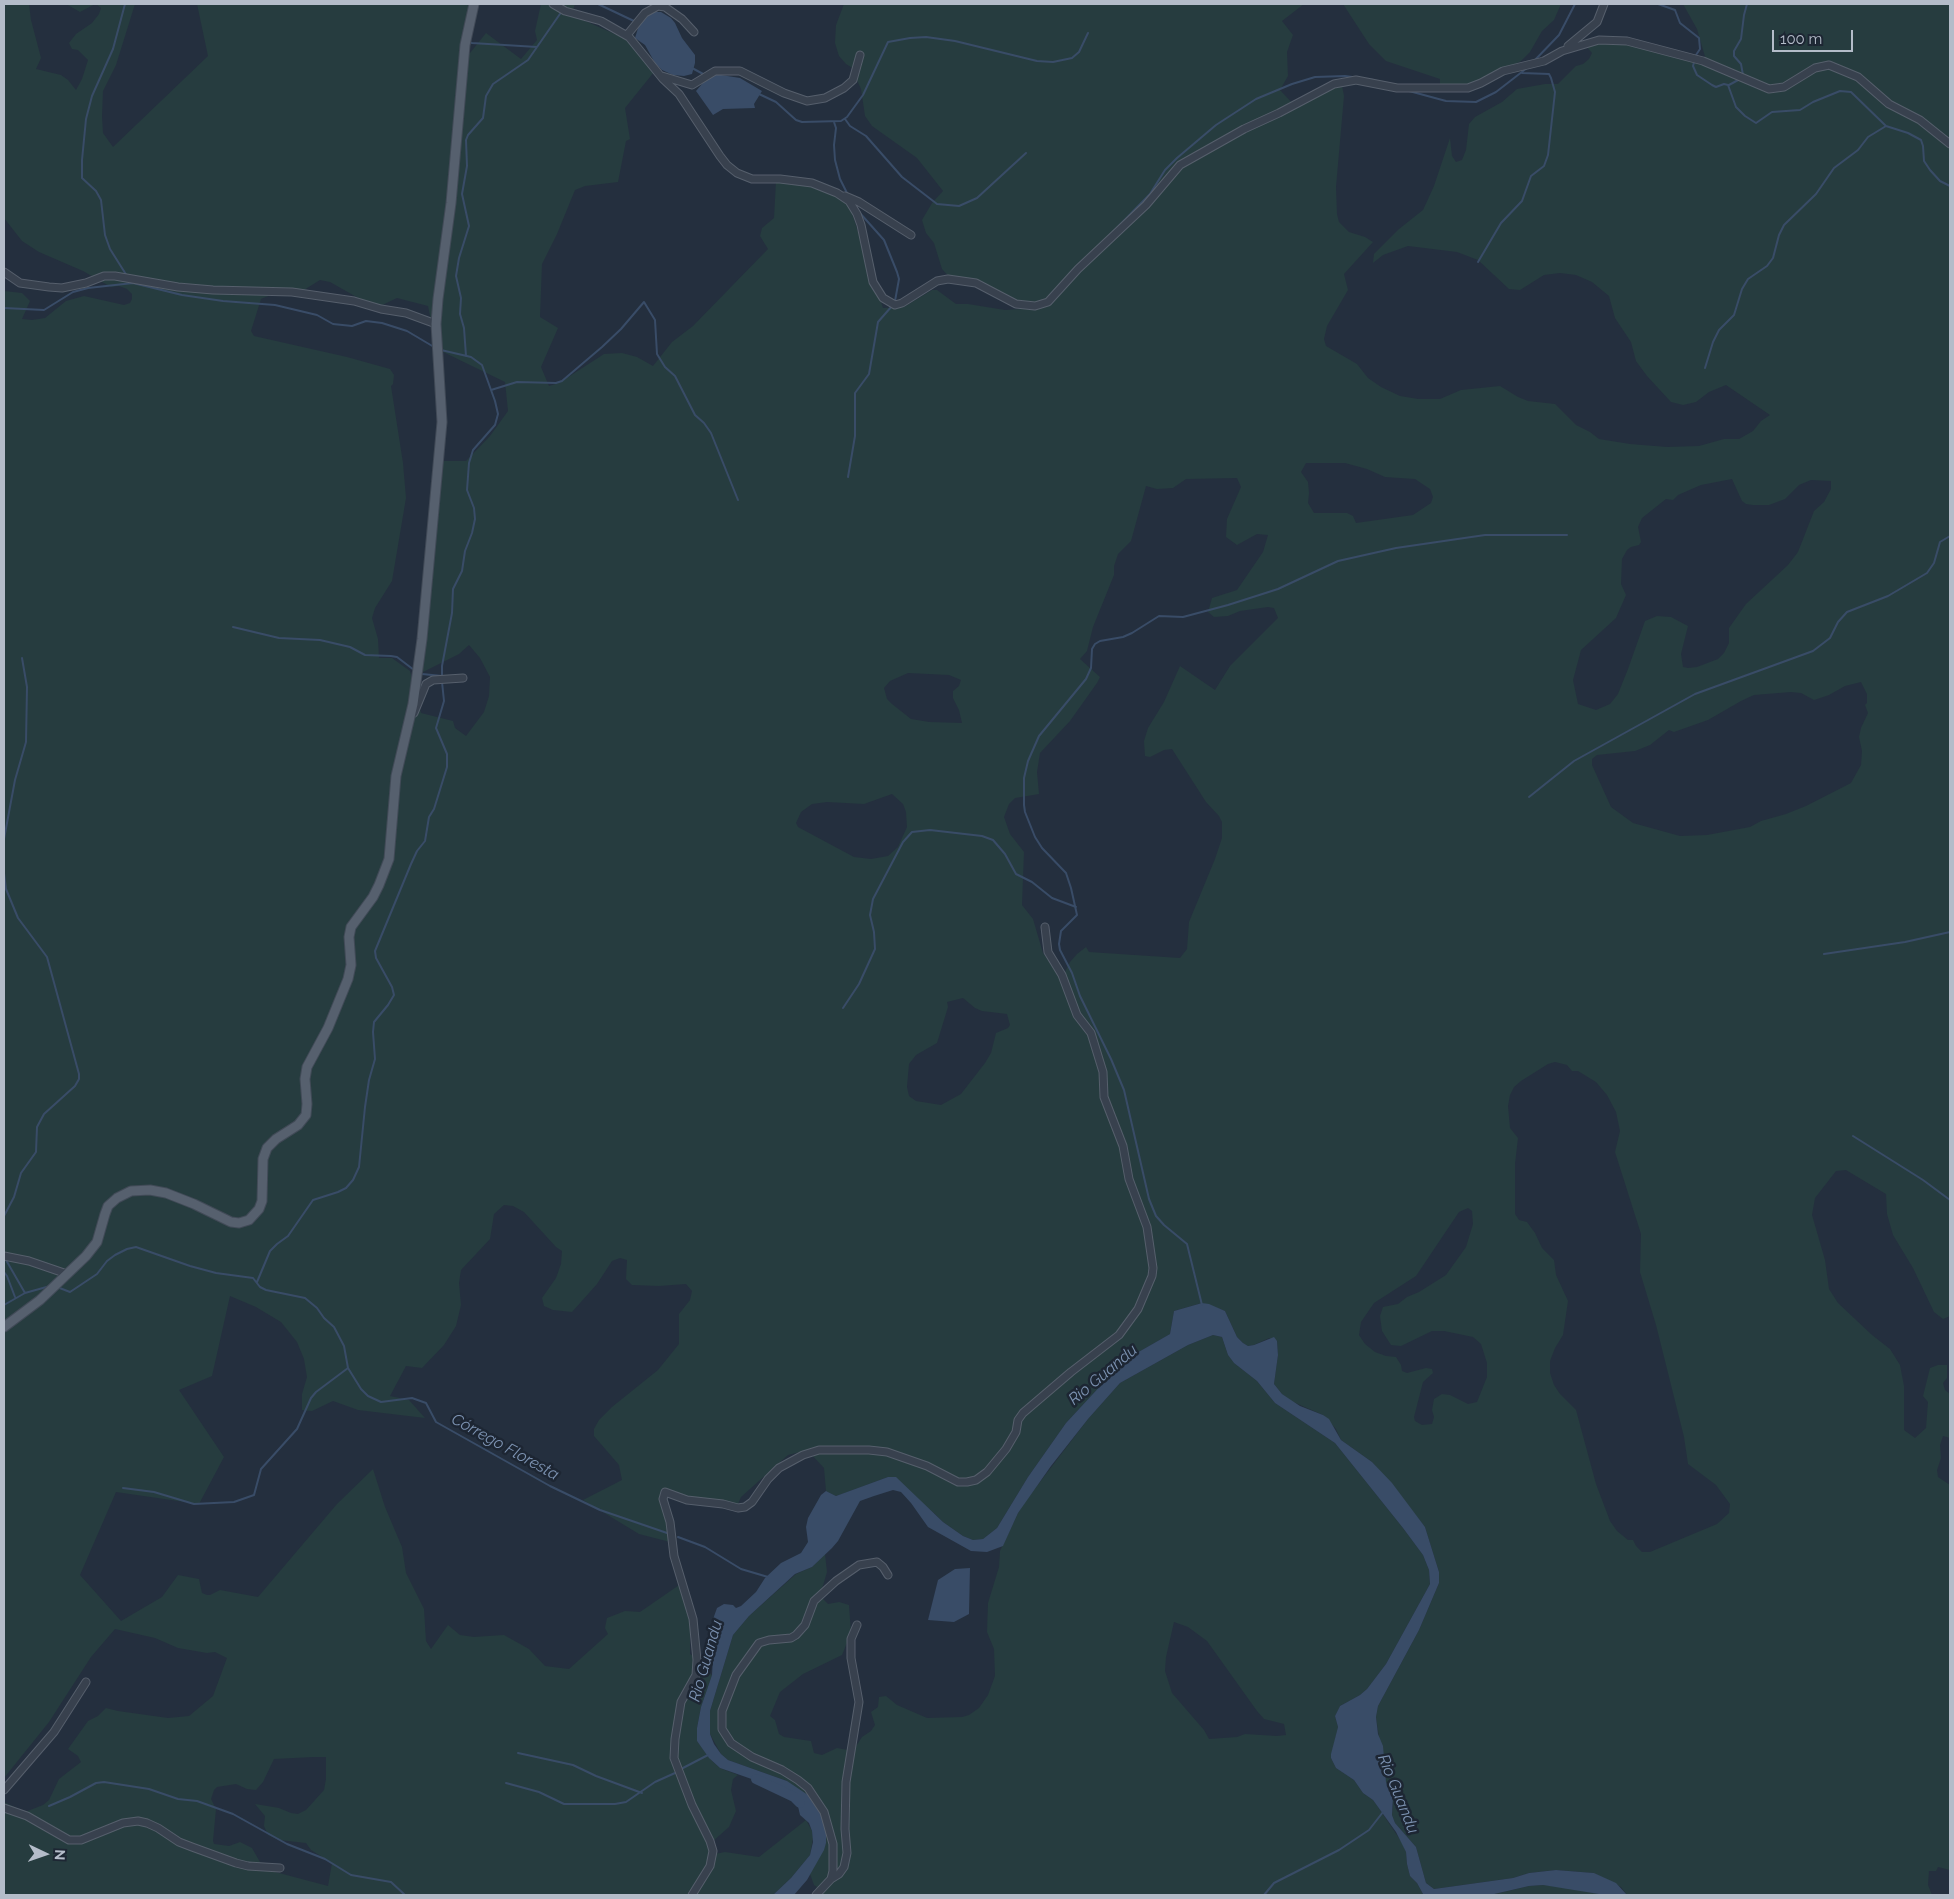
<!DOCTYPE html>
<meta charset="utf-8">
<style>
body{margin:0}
#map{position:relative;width:1954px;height:1899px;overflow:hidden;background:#242f3e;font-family:Raleway,sans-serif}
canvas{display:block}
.frame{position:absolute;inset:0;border:5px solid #b4bcc9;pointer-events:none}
.north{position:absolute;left:20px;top:1829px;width:50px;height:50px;-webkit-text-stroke:4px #1d2633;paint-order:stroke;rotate:93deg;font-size:14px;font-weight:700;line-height:20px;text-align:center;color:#b4bcc9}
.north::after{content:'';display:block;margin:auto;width:18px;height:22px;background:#b4bcc9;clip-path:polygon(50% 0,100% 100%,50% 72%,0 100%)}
.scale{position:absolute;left:1772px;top:30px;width:81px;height:22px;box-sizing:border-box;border:2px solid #b4bcc9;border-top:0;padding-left:6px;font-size:15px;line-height:18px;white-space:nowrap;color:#b4bcc9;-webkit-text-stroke:4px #1d2633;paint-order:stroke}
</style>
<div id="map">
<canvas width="1954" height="1899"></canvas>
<div class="frame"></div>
<div class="north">N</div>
<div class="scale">100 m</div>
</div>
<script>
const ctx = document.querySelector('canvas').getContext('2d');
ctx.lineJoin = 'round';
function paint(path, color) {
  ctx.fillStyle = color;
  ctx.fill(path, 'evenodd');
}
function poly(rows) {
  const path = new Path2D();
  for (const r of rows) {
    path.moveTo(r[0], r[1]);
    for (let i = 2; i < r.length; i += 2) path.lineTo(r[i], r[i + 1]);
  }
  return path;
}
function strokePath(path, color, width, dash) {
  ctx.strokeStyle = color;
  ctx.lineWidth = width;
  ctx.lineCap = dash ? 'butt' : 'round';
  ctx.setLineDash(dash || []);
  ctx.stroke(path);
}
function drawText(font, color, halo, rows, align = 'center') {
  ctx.font = font + ' Raleway,sans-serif';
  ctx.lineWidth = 5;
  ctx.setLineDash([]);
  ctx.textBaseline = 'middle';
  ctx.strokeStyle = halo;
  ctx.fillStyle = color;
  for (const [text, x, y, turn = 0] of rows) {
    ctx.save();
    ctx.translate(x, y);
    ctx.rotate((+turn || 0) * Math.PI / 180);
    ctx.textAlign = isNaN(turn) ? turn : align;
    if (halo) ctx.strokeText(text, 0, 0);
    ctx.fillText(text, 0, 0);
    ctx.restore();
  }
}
paint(poly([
 [4,4,29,4,31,20,41,58,36,69,61,75,68,80,76,90,82,79,88,60,78,50,72,49,69,43,76,34,92,23,99,14,101,8,96,4,135,4,116,65,103,91,102,116,103,133,113,147,208,56,197,4,482,4,473,8,461,49,470,53,486,33,521,59,537,40,535,31,541,4,575,4,573,10,574,16,626,39,654,72,625,108,630,139,626,141,618,182,585,186,575,190,557,234,542,264,540,317,558,328,541,367,549,386,559,383,604,354,622,353,637,357,653,366,672,342,693,326,768,249,760,236,762,228,774,218,776,181,815,187,847,198,883,308,904,307,932,290,937,290,956,304,968,304,1005,310,1021,309,1011,301,979,286,954,282,942,269,934,243,926,233,922,220,932,203,943,191,917,158,872,126,865,116,861,89,855,76,856,70,846,64,839,56,835,43,836,25,844,4,1304,4,1282,21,1293,35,1287,52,1288,76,1280,90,1295,106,1330,87,1342,86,1344,96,1336,187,1337,214,1339,222,1349,232,1365,237,1373,242,1344,274,1348,290,1327,326,1324,339,1326,346,1357,364,1368,378,1381,387,1400,396,1418,399,1440,399,1461,390,1500,386,1518,397,1528,401,1555,404,1576,425,1590,432,1599,439,1630,444,1667,447,1699,446,1724,439,1739,439,1753,431,1761,421,1770,415,1726,385,1709,392,1696,402,1683,405,1671,402,1647,376,1636,361,1631,342,1615,318,1609,296,1592,282,1576,275,1560,273,1544,275,1520,290,1509,289,1478,260,1457,252,1408,246,1383,255,1373,263,1374,254,1399,229,1423,210,1434,186,1450,138,1452,156,1456,162,1462,160,1466,150,1469,124,1475,117,1502,102,1517,89,1545,84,1558,84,1576,66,1583,64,1589,59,1592,53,1585,45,1610,41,1706,60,1697,29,1683,4,1950,4,1950,1316,1943,1319,1934,1312,1913,1268,1893,1235,1887,1214,1886,1194,1846,1170,1836,1171,1815,1198,1812,1215,1825,1260,1829,1289,1838,1303,1872,1335,1890,1349,1900,1365,1904,1386,1904,1430,1915,1438,1926,1428,1928,1402,1923,1396,1930,1368,1938,1365,1947,1365,1947,1378,1943,1383,1945,1390,1950,1394,1950,1438,1943,1436,1940,1445,1941,1458,1937,1470,1938,1477,1950,1485,1950,1870,1938,1867,1936,1871,1929,1871,1928,1885,1932,1895,1627,1895,1621,1887,1594,1873,1556,1870,1529,1873,1513,1878,1434,1889,1426,1883,1416,1847,1395,1823,1392,1815,1393,1804,1386,1782,1376,1717,1378,1706,1419,1630,1439,1583,1439,1572,1425,1527,1372,1462,1341,1440,1336,1429,1323,1415,1291,1401,1282,1394,1274,1384,1278,1355,1277,1341,1269,1338,1254,1345,1248,1346,1243,1343,1237,1337,1225,1311,1202,1303,1174,1311,1170,1334,1128,1358,1117,1368,1066,1423,1028,1477,997,1528,983,1539,973,1540,963,1536,943,1522,934,1513,888,1477,842,1494,836,1496,826,1491,824,1468,809,1452,804,1451,788,1455,741,1497,736,1509,667,1495,673,1526,670,1542,639,1534,583,1500,622,1480,619,1465,594,1436,594,1429,599,1420,612,1407,658,1370,679,1344,679,1314,690,1300,692,1291,686,1284,659,1286,632,1285,626,1279,627,1260,620,1258,612,1261,597,1284,572,1312,553,1310,544,1306,542,1298,556,1278,561,1264,562,1251,556,1247,524,1212,513,1206,504,1205,494,1214,490,1239,461,1270,459,1283,461,1305,456,1326,444,1345,422,1368,406,1366,390,1396,409,1400,425,1418,358,1410,333,1401,312,1411,302,1410,302,1394,307,1377,304,1359,297,1342,281,1322,256,1307,230,1296,212,1376,179,1390,224,1457,199,1504,116,1492,80,1575,121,1621,162,1597,178,1575,199,1579,202,1593,207,1595,210,1595,220,1590,258,1597,337,1504,373,1469,385,1507,402,1547,406,1573,424,1609,426,1641,431,1649,448,1625,460,1635,474,1637,504,1635,529,1649,545,1666,569,1669,608,1634,605,1628,607,1618,625,1611,640,1612,682,1583,697,1620,690,1631,690,1654,706,1664,708,1672,712,1675,701,1707,697,1728,697,1741,713,1762,720,1768,738,1775,733,1779,731,1790,736,1811,729,1827,712,1842,715,1854,725,1852,759,1857,806,1820,812,1831,813,1838,810,1855,791,1878,773,1895,4,1895,4,1802,25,1812,43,1805,49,1800,59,1779,81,1762,78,1756,68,1749,88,1721,98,1716,106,1708,118,1711,168,1718,189,1716,213,1696,227,1658,215,1652,207,1653,178,1648,155,1638,115,1629,91,1657,49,1722,4,1778,4,291,22,293,30,301,22,319,32,320,45,318,66,301,84,296,124,305,130,303,132,299,132,294,127,289,119,286,111,287,83,271,39,252,22,241,4,218],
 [320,280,330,282,376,308,397,298,428,306,437,349,505,382,508,411,490,436,466,461,440,461,421,673,459,654,469,645,480,658,490,677,489,696,484,712,466,736,455,728,453,721,421,713,410,671,392,658,379,658,378,639,372,618,375,608,392,581,406,498,403,463,391,386,393,384,394,375,390,369,347,357,254,336,251,331,261,299,273,294,296,295],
 [1306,463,1345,463,1367,469,1385,477,1415,479,1430,489,1433,497,1431,503,1413,515,1356,523,1353,516,1347,513,1314,513,1308,503,1309,493,1308,482,1301,472],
 [1237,478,1241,487,1227,519,1226,537,1237,545,1257,534,1268,535,1263,552,1237,590,1212,598,1208,612,1214,617,1228,616,1240,611,1268,607,1274,608,1278,618,1230,666,1215,690,1180,666,1164,702,1148,728,1144,741,1145,756,1150,757,1164,750,1172,749,1206,802,1219,816,1222,822,1222,838,1215,859,1189,922,1187,949,1180,958,1089,952,1086,947,1077,954,1070,962,1065,972,1060,976,1043,953,1033,919,1022,905,1024,852,1010,834,1004,817,1009,804,1015,798,1039,794,1037,772,1040,753,1070,721,1097,683,1100,677,1080,659,1087,651,1093,627,1114,575,1114,566,1118,554,1131,541,1146,486,1157,489,1173,488,1186,479],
 [1732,479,1742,501,1746,504,1753,505,1769,505,1785,499,1799,485,1811,480,1831,481,1831,489,1824,502,1814,511,1798,552,1788,565,1746,604,1729,628,1729,643,1724,653,1718,659,1697,667,1688,668,1683,667,1681,654,1688,626,1671,617,1657,616,1645,621,1628,669,1618,694,1610,704,1596,710,1578,704,1573,680,1581,650,1616,618,1626,595,1621,584,1622,559,1627,550,1631,547,1639,545,1641,542,1638,527,1642,518,1666,499,1673,500,1678,495,1701,485],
 [908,673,949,675,961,680,959,686,953,691,953,698,959,710,962,723,929,722,911,719,892,704,887,699,884,688,890,681],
 [1861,682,1867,694,1867,703,1865,705,1868,713,1861,728,1859,737,1862,751,1861,765,1851,783,1806,806,1786,814,1761,821,1750,827,1707,835,1680,836,1633,823,1611,807,1592,765,1592,759,1597,755,1635,751,1650,745,1669,730,1674,732,1708,720,1741,701,1754,695,1791,692,1801,693,1814,700,1829,695,1845,686],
 [892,794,903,804,906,812,907,827,898,847,888,856,871,859,854,857,798,827,796,823,801,812,812,804,827,802,864,804],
 [963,998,975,1008,982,1011,1007,1014,1010,1025,1008,1028,996,1033,991,1053,985,1063,961,1094,941,1105,916,1101,909,1096,907,1087,909,1064,916,1055,937,1043,948,1007,947,1002],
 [1555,1062,1567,1065,1572,1071,1578,1071,1596,1082,1607,1095,1616,1112,1620,1131,1615,1152,1641,1234,1640,1272,1656,1325,1684,1437,1688,1464,1716,1485,1730,1504,1729,1513,1717,1524,1650,1552,1642,1552,1636,1546,1633,1540,1628,1540,1617,1531,1610,1521,1596,1484,1576,1410,1560,1394,1554,1385,1550,1373,1550,1361,1555,1348,1563,1335,1568,1301,1556,1275,1554,1260,1542,1248,1535,1233,1527,1222,1519,1220,1515,1214,1515,1164,1518,1138,1510,1128,1508,1106,1510,1095,1514,1087,1521,1081,1548,1064],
 [1468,1208,1472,1211,1473,1224,1466,1247,1446,1275,1419,1292,1407,1297,1398,1304,1383,1307,1380,1316,1382,1331,1391,1345,1401,1346,1432,1331,1444,1331,1473,1337,1481,1344,1487,1363,1487,1377,1477,1402,1468,1404,1450,1395,1442,1394,1434,1399,1432,1410,1434,1417,1432,1424,1422,1425,1415,1421,1414,1417,1423,1382,1433,1373,1432,1369,1426,1368,1407,1373,1402,1371,1401,1365,1396,1357,1386,1356,1375,1352,1365,1344,1359,1335,1361,1322,1374,1303,1416,1276,1459,1212],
 [314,1757,326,1757,326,1779,324,1790,306,1810,298,1814,291,1813,279,1808,255,1804,265,1816,264,1826,268,1835,279,1840,306,1843,311,1850,332,1863,328,1886,264,1869,252,1848,240,1842,229,1846,214,1844,213,1841,216,1809,211,1799,214,1790,217,1787,236,1784,247,1789,256,1790,263,1782,274,1759],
 [66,4,95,4,80,12],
 [1343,4,1561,4,1554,20,1542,31,1530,52,1521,61,1481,83,1440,88,1440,79,1386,61,1369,44],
 [1213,1335,1222,1337,1228,1355,1234,1363,1257,1381,1275,1403,1335,1443,1403,1528,1423,1555,1429,1570,1430,1584,1386,1664,1367,1689,1360,1695,1340,1706,1335,1716,1338,1727,1331,1758,1336,1768,1354,1780,1363,1793,1373,1800,1378,1807,1403,1844,1406,1852,1407,1864,1410,1876,1417,1883,1423,1894,1428,1895,812,1895,817,1887,814,1885,810,1874,826,1843,826,1828,787,1781,728,1760,721,1754,710,1734,710,1711,733,1635,749,1616,796,1574,812,1567,825,1554,827,1572,820,1596,828,1604,839,1602,849,1605,851,1633,842,1655,803,1674,780,1692,770,1716,775,1720,779,1734,784,1737,811,1741,814,1753,822,1755,837,1748,853,1751,862,1737,871,1731,875,1725,871,1712,878,1707,879,1697,886,1696,897,1705,927,1718,962,1717,969,1715,979,1708,988,1695,995,1676,994,1649,987,1632,988,1603,999,1567,1000,1551,1018,1513,1027,1499,1088,1419,1120,1383,1188,1345],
 [1174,1622,1188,1627,1207,1641,1257,1711,1264,1719,1284,1724,1286,1735,1277,1736,1245,1734,1237,1737,1209,1739,1204,1730,1172,1693,1165,1671,1166,1657],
 [1543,1885,1569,1888,1605,1895,1490,1895,1529,1886]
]), '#263c3f');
paint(poly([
 [651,12,661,12,671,18,675,23,682,38,695,55,695,63,692,74,684,76,673,75,662,70,655,63,645,45,635,38,639,25],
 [715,74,740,78,762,91,754,104,755,108,723,109,713,115,696,91,707,78],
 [1202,1303,1209,1304,1225,1311,1237,1337,1243,1343,1248,1346,1254,1345,1274,1337,1277,1341,1278,1355,1274,1384,1282,1394,1300,1406,1323,1415,1329,1419,1341,1440,1372,1462,1392,1483,1425,1527,1439,1572,1439,1583,1419,1630,1378,1706,1376,1717,1378,1734,1383,1746,1386,1782,1393,1797,1392,1815,1395,1823,1416,1847,1426,1883,1434,1889,1513,1878,1529,1873,1556,1870,1581,1872,1594,1873,1616,1883,1627,1895,1605,1895,1543,1885,1529,1886,1490,1895,1423,1894,1417,1883,1410,1876,1407,1864,1406,1852,1396,1832,1373,1800,1363,1793,1354,1780,1336,1768,1331,1758,1331,1754,1338,1727,1335,1716,1340,1706,1360,1695,1367,1689,1386,1664,1430,1584,1429,1570,1423,1555,1403,1528,1335,1443,1275,1403,1257,1381,1234,1363,1228,1355,1222,1337,1213,1335,1188,1345,1120,1383,1088,1419,1051,1466,1018,1513,1003,1546,987,1552,971,1551,928,1527,911,1503,901,1492,893,1490,874,1496,860,1501,838,1541,832,1548,812,1567,795,1574,749,1616,733,1635,710,1711,710,1734,714,1744,721,1754,728,1760,787,1781,808,1795,824,1819,826,1828,826,1843,824,1850,807,1880,794,1895,773,1895,791,1878,810,1855,813,1842,812,1831,809,1823,800,1815,797,1802,791,1795,783,1790,720,1768,709,1758,697,1741,697,1728,701,1707,712,1675,714,1641,712,1622,717,1608,724,1604,733,1605,736,1608,741,1606,756,1592,765,1578,781,1563,801,1553,808,1542,806,1527,808,1518,821,1495,826,1491,836,1496,888,1477,896,1477,943,1522,963,1536,973,1540,983,1539,997,1528,1028,1477,1066,1423,1117,1368,1128,1358,1170,1334,1174,1311],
 [970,1568,969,1614,954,1622,928,1620,938,1580,955,1569]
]), '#394c67');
strokePath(poly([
 [125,4,113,49,92,96,86,119,82,160,82,178,96,191,101,200,105,235,110,249,127,276],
 [598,4,636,22],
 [1658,4,1675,10,1680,23,1699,38,1700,49,1696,55,1693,66,1697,75,1712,85,1716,87,1724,84,1728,85],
 [468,42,472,43,537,47],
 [1534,61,1559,35,1575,4],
 [692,68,705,75],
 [1743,75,1741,64,1734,56,1734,51,1741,39,1744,15,1747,4],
 [1728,85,1736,107,1745,116,1756,123,1772,112,1800,110,1813,102,1840,91,1851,92,1886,126,1908,133,1921,140,1923,146,1924,161,1930,170,1940,181,1950,186],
 [1729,85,1740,79],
 [1409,91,1446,101,1476,102,1496,92,1527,68],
 [759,94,776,102,796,120,802,122,841,121,847,117,863,95,888,42,910,38,926,37,955,41,1037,61,1053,62,1072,58,1079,52,1088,33],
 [845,119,850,126,866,136,902,177,937,204,959,206,977,198,1026,153],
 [834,122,836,128,834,145,835,160,840,179,847,193],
 [859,212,884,240,897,272,899,279,895,301],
 [1112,233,1150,194,1165,170,1177,158,1216,125,1256,99,1292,84,1315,77,1345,76,1374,80],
 [1478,262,1501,223,1522,201,1531,176,1544,166,1548,155,1555,92,1551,78,1549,74,1522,73],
 [4,308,44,310,73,292,88,288,133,283,182,295,223,301,275,305,317,315,333,324,352,326,366,321,382,323,407,331,434,347],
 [441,350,471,357,482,365,495,401,498,414,495,425,473,450,469,463,467,490,474,508,475,519,472,533,465,551,462,571,453,589,452,613,442,666,442,678],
 [466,356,464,328,460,314,461,298,456,276,459,258,469,226,462,194,467,166,466,140,468,135,483,118,486,96,493,84,528,60,562,11],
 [1705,368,1713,342,1719,330,1734,315,1742,289,1748,279,1767,266,1773,258,1779,235,1784,225,1816,194,1834,168,1858,150,1868,137,1886,126],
 [491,390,517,382,556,383,562,381,602,347,621,329,644,302,655,320,657,354,665,367,675,376,695,415,704,423,711,433,738,500],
 [848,477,855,436,855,393,869,374,878,322,892,306],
 [233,627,279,638,320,640,350,647,365,655,391,656,397,657,414,670],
 [422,674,442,676],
 [1529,797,1574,761,1695,694,1813,651,1830,638,1838,622,1847,612,1888,596,1927,573,1934,563,1940,542,1950,536],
 [4,839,15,780,26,742,27,687,22,658],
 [4,873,6,889,18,918,47,957,79,1074,79,1079,75,1086,44,1114,37,1127,36,1152,21,1173,14,1197,4,1216],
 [1824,954,1905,942,1950,932],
 [843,1008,859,984,875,949,874,932,870,915,873,899,903,842,912,832,930,830,982,836,993,840,1005,854,1016,874,1032,882,1052,898,1076,907],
 [1853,1136,1923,1180,1950,1200],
 [6,1260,25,1293],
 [4,1272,7,1276,15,1297],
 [257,1282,270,1251,277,1244,288,1236,313,1200,338,1192,346,1188,353,1180,359,1167,365,1107,369,1080,375,1059,373,1032,374,1022,388,1005,394,995,392,987,376,958,375,951,411,864,417,851,425,841,429,817,434,809,447,767,447,754,436,728,444,701,442,682],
 [57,1287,70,1292,97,1274,107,1261,115,1255,127,1249,136,1247,190,1266,216,1273,253,1278,260,1287,266,1290,305,1298,317,1308,324,1318,334,1327,344,1346,348,1368,361,1389,368,1396,381,1402,412,1398,426,1403,436,1422,550,1486,600,1510,667,1533],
 [4,1305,25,1293,50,1286],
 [1202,1305,1187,1244,1164,1225,1156,1216,1149,1199,1124,1090,1111,1059,1080,996,1072,973,1060,950,1059,944,1061,931,1077,915,1071,888,1066,873,1042,848,1035,837,1025,812,1024,805,1024,778,1028,761,1039,736,1086,679,1091,668,1092,649,1095,644,1100,641,1123,637,1132,633,1159,616,1183,617,1228,605,1278,589,1338,561,1396,548,1485,535,1567,535],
 [123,1488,154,1492,194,1504,234,1502,254,1495,261,1469,297,1429,311,1398,316,1392,348,1368],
 [678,1537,705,1547,741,1569,768,1577],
 [518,1753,573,1765,596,1776,642,1793],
 [681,1769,708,1755],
 [506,1783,539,1792,564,1804,615,1804,626,1802,655,1782,675,1773],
 [49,1806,70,1797,96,1783,104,1782,149,1789,178,1799,197,1801,233,1814,287,1844,325,1859,351,1875,391,1882,405,1895],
 [1264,1895,1274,1883,1339,1850,1369,1830,1383,1812]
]), '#394c67', 2);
strokePath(poly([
 [756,1779,794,1797,800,1803]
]), '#394c67', 10);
const minor = poly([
 [553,4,565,11,601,21,629,37,663,79,679,94,720,156,727,165,737,173,752,179,780,179,812,183,837,193,849,201,857,214,861,225,873,282,883,298,895,305,902,303,937,281,948,279,976,283,1016,304,1035,306,1048,302,1078,269,1146,205,1180,165,1244,129,1279,113,1334,84,1356,80,1397,88,1468,88,1481,83,1503,71,1544,61,1562,51,1599,40,1627,41,1703,61,1769,89,1784,87,1815,68,1829,65,1858,77,1889,104,1920,120,1950,144],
 [627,35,645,13,658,6,665,7,682,19,694,32],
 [1568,46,1597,22,1604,4],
 [662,76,692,85,715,71,740,71,784,93,807,101,825,98,844,88,853,80,860,55],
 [845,196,859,202,911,235],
 [4,272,20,283,49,287,62,288,86,283,104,276,115,276,178,287,213,290,292,292,354,301,381,309,406,313,436,324],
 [414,713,426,684,433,680,463,678],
 [4,1256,29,1261,67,1274],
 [4,1790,54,1732,86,1682],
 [4,1808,27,1816,69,1840,81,1840,123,1823,138,1821,147,1823,158,1828,179,1842,192,1847,236,1863,248,1866,280,1868],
 [831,1879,839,1874,844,1867,847,1853,845,1829,846,1782,859,1702,851,1658,851,1639,857,1625],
 [692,1895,710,1866,713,1851,710,1841,692,1805,674,1758,675,1739,681,1702,696,1675,697,1660,693,1619,674,1556,670,1522,663,1499,665,1492,687,1500,723,1504,738,1508,745,1507,752,1502,768,1479,779,1468,803,1455,819,1450,869,1450,887,1452,927,1466,958,1482,967,1482,976,1480,987,1472,1006,1449,1016,1432,1018,1420,1023,1413,1071,1372,1119,1335,1138,1309,1152,1276,1153,1268,1147,1227,1129,1179,1123,1146,1104,1097,1103,1072,1091,1033,1077,1015,1062,975,1048,952,1045,927],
 [816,1895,831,1879,833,1871,833,1844,824,1812,808,1788,798,1780,782,1770,752,1757,731,1743,722,1729,722,1711,736,1675,759,1643,769,1640,791,1638,796,1635,805,1625,814,1601,836,1581,859,1565,877,1562,883,1567,888,1575]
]);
const major = poly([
 [4,1327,40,1300,86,1256,97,1242,105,1214,108,1206,117,1198,131,1191,150,1190,166,1193,194,1204,231,1222,239,1223,249,1220,259,1209,262,1201,263,1159,267,1148,276,1139,298,1125,306,1115,307,1104,305,1079,307,1067,328,1028,348,979,351,965,349,937,351,927,373,897,379,885,389,859,396,776,413,704,422,639,442,422,436,324,438,299,451,203,465,45,474,4]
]);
strokePath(minor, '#565f6c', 9);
strokePath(major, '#414a57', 11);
strokePath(minor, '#38414e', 7);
strokePath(major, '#56606e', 9);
drawText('italic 16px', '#7c92b1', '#1d2633', [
 ["Rio Guandu",1103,1375,-40],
 ["Córrego Floresta",505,1447,29],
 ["Rio Guandu",706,1661,-74],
 ["Rio Guandu",1398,1794,68]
]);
</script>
